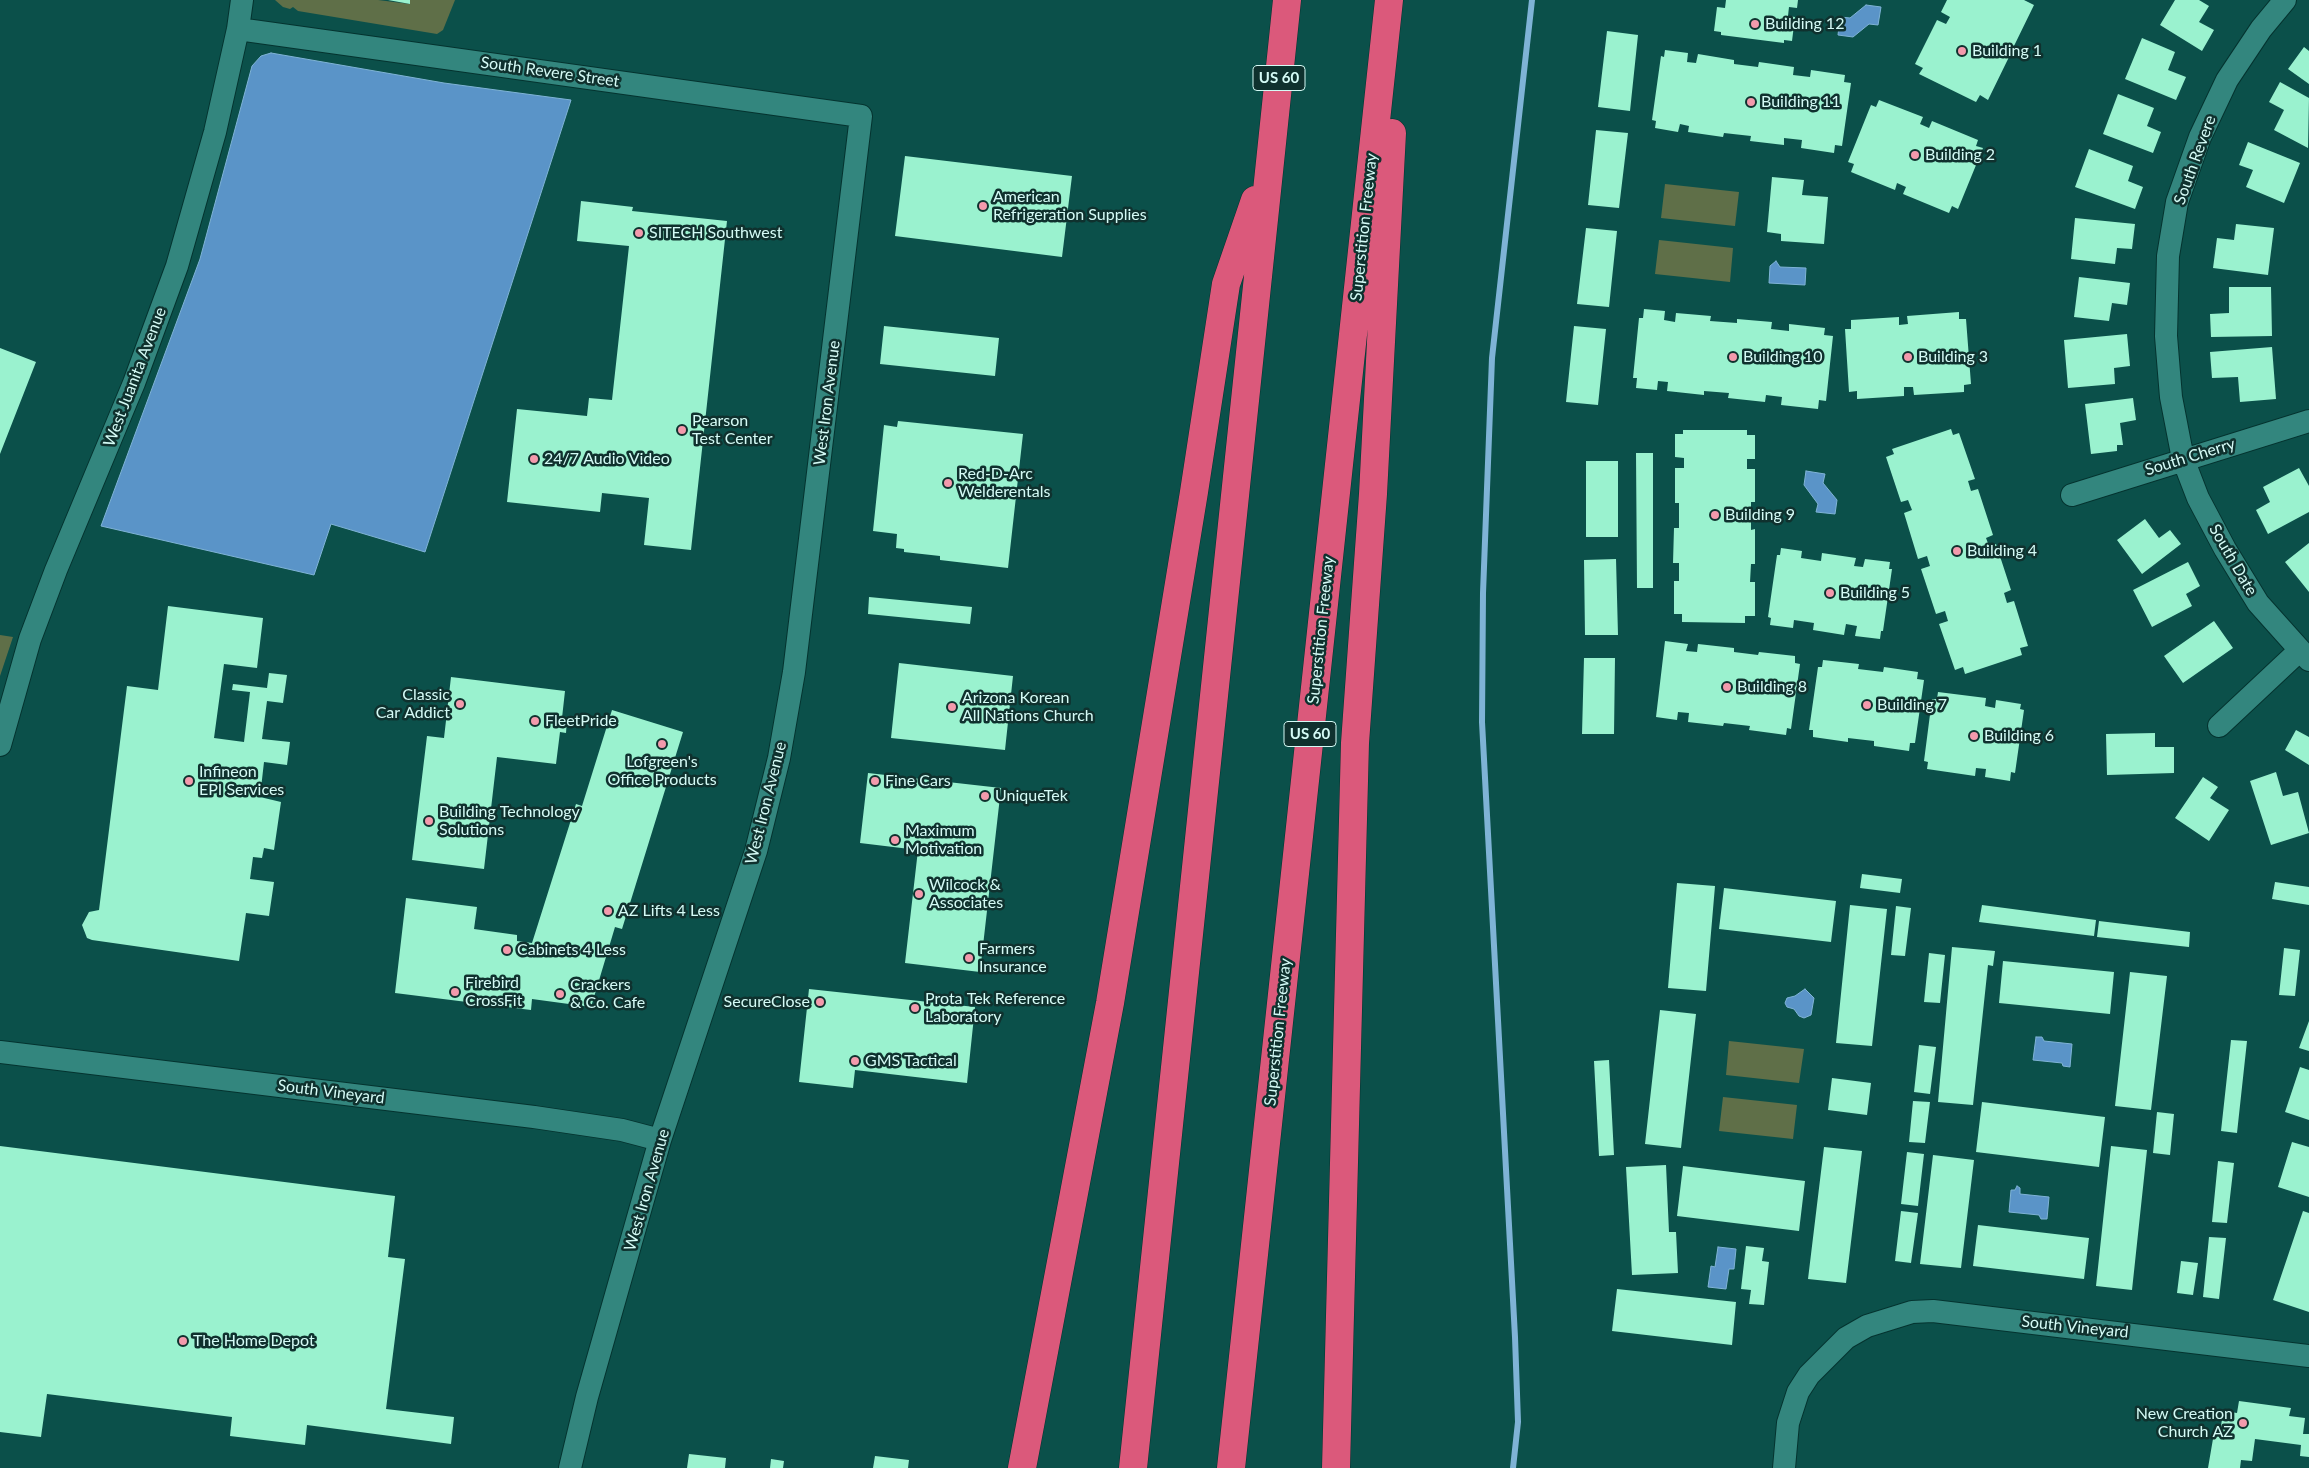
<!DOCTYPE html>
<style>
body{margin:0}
canvas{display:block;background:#0b504a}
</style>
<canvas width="2309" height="1468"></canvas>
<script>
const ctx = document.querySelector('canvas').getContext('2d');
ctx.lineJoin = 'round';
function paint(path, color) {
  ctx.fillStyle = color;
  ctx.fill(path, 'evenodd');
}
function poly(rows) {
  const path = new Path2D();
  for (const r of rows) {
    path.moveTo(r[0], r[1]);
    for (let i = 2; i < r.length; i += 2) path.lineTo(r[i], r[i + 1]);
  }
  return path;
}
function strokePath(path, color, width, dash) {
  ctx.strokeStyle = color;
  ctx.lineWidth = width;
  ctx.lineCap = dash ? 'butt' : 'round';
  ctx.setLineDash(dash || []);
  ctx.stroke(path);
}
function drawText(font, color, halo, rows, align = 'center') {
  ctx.font = font + ' Lato,sans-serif';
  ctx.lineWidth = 5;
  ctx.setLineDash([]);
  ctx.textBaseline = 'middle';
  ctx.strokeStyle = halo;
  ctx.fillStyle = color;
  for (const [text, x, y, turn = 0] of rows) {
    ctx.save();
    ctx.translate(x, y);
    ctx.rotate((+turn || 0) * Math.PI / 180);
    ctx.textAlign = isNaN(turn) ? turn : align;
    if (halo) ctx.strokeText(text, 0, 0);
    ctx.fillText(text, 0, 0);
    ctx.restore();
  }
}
paint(poly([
 [275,0,378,0,410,4,410,0,455,0,443,30,437,34,298,11,293,7,290,9,283,7],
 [1665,184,1739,192,1735,226,1661,218],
 [1659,240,1733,248,1730,282,1655,274],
 [0,635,13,637,0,676],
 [1729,1041,1804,1049,1799,1083,1726,1075],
 [1723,1097,1797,1105,1793,1139,1719,1131]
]), '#5f6f48');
const water = poly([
 [1866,5,1881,7,1878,25,1869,24,1853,37,1838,35,1840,17,1850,18,1866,5],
 [271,53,444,83,571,100,425,552,331,524,314,575,101,526,200,259,252,66,261,56,271,53],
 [1776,261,1780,267,1806,268,1805,285,1769,283,1770,266,1776,261],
 [1806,471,1825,474,1823,483,1837,500,1835,514,1816,512,1818,504,1804,485,1806,471],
 [1805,989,1814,998,1811,1015,1804,1018,1799,1016,1794,1009,1787,1007,1785,1003,1787,998,1795,996,1805,989],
 [2036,1037,2042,1037,2044,1041,2072,1044,2070,1067,2063,1066,2062,1063,2033,1060,2036,1037],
 [2017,1186,2020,1188,2020,1194,2049,1197,2047,1219,2041,1219,2039,1215,2009,1212,2011,1190,2015,1190,2017,1186],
 [1718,1247,1736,1249,1734,1269,1729,1269,1726,1289,1708,1287,1711,1266,1715,1267,1718,1247]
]);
paint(water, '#5a94c8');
strokePath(water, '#7fb3d6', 1);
strokePath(poly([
 [1513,1468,1518,1422,1515,1337,1482,722,1483,593,1492,358,1532,0]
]), '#7fb3d6', 6);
paint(poly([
 [388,0,410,0,410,4],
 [1726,0,1798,0,1797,8,1789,7,1788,16,1795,17,1792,41,1784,40,1784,43,1721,35,1721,32,1714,31,1717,7,1725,8],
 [1947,0,2024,0,2034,5,2013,48,2005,44,2001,53,2009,57,1988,100,1980,95,1976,102,1919,74,1923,68,1915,64,1937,20,1946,24,1950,17,1941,12],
 [2175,0,2199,0,2209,6,2199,22,2214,30,2202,51,2160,25],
 [1607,31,1638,35,1630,111,1598,107],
 [2142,38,2175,52,2168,70,2186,77,2176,100,2125,79],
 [2304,47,2309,51,2309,84,2288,69],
 [1665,50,1688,53,1687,62,1696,63,1698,54,1734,60,1734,64,1758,67,1759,62,1794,67,1793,75,1810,77,1811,70,1845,75,1844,82,1851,83,1842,146,1835,145,1834,153,1801,148,1802,140,1784,138,1784,145,1750,141,1751,136,1724,133,1723,137,1688,132,1689,126,1680,124,1678,132,1655,128,1656,121,1652,120,1661,56,1664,57],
 [2280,82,2309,98,2308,148,2274,130,2284,110,2269,102],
 [2118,94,2154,108,2147,126,2161,132,2153,153,2103,134],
 [1879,100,1923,117,1920,124,1929,128,1932,121,1978,140,1976,146,1983,148,1958,209,1952,206,1949,213,1903,194,1906,187,1897,183,1895,190,1851,172,1854,164,1848,162,1871,105,1876,107],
 [1596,130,1628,133,1619,208,1588,205],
 [2248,142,2300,163,2284,203,2246,187,2253,170,2239,165],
 [2089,149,2133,166,2128,181,2143,187,2135,209,2075,187],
 [905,156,1072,176,1062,257,895,236],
 [1772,177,1804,180,1802,195,1828,197,1824,244,1781,241,1781,234,1767,232],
 [581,201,633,207,632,211,727,221,691,550,644,545,649,498,602,493,600,512,507,502,517,409,587,416,589,398,612,400,629,246,577,241],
 [2075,218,2135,224,2132,249,2117,248,2115,264,2071,259],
 [2236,224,2274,228,2268,275,2213,268,2217,238,2234,240],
 [1586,228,1617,231,1609,307,1577,304],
 [2079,277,2130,283,2127,305,2112,303,2109,321,2074,317],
 [2229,287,2271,287,2272,336,2211,337,2210,314,2229,313],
 [1644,309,1665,311,1664,320,1675,322,1676,313,1711,316,1710,321,1737,323,1737,319,1772,322,1771,329,1789,331,1789,324,1825,328,1824,335,1833,336,1826,401,1819,400,1818,409,1781,405,1782,397,1766,395,1765,402,1728,398,1729,393,1704,391,1704,395,1667,391,1668,382,1658,381,1657,390,1636,388,1637,378,1633,378,1639,318,1643,318],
 [1959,312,1959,319,1966,319,1971,384,1964,385,1964,392,1914,395,1913,387,1904,387,1904,396,1857,399,1857,391,1849,392,1845,329,1851,329,1851,320,1899,317,1899,325,1908,324,1907,316],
 [884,326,999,338,995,376,880,364],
 [1574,326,1606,329,1598,405,1566,402],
 [2127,334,2130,366,2114,368,2115,384,2068,388,2064,340],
 [2272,347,2276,399,2240,402,2238,377,2212,378,2210,352],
 [0,348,36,362,0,454],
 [2133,398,2136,420,2120,423,2123,445,2117,445,2117,451,2091,454,2085,404],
 [898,421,1023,434,1008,568,940,560,940,556,904,552,904,549,896,548,897,534,873,531,884,425,897,427],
 [1951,429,1953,435,1959,433,1975,479,1968,481,1971,491,1978,489,1993,535,1986,538,1989,546,1996,544,2011,590,2004,593,2007,603,2014,601,2028,646,2020,648,2022,655,1965,674,1963,667,1955,670,1939,624,1948,621,1945,611,1936,614,1921,569,1930,566,1927,556,1918,559,1904,513,1912,510,1908,500,1901,502,1886,457,1894,454,1892,449],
 [1683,430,1747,430,1747,435,1755,435,1755,459,1747,459,1747,469,1755,469,1755,502,1751,502,1751,530,1755,529,1755,564,1751,564,1750,582,1755,582,1755,616,1745,616,1745,623,1682,622,1682,614,1674,614,1674,581,1679,581,1679,563,1673,563,1674,528,1679,528,1679,503,1675,503,1675,468,1684,468,1684,458,1675,457,1675,434,1683,434],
 [1636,453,1653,453,1653,588,1637,588],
 [1586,461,1618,461,1618,537,1586,537],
 [2299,468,2309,486,2309,512,2268,534,2256,510,2270,502,2263,487],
 [2145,519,2159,538,2170,530,2181,544,2142,574,2117,540],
 [2309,543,2309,592,2285,562],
 [1781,548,1802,551,1801,558,1821,561,1822,553,1856,558,1854,566,1863,567,1865,559,1890,562,1889,569,1892,569,1883,631,1881,631,1880,639,1855,636,1857,626,1846,624,1844,635,1813,630,1814,623,1794,620,1793,628,1770,625,1771,618,1768,617,1777,555,1780,555],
 [1616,559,1618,635,1585,635,1584,560],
 [2188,562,2200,586,2186,594,2192,606,2152,627,2133,590],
 [869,597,972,607,970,624,868,614],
 [168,606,263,618,257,668,224,664,214,738,244,742,250,692,232,690,233,684,267,688,269,673,287,675,283,703,267,701,262,739,290,742,287,765,264,762,260,797,281,802,274,850,264,848,262,858,253,857,250,879,274,882,269,916,246,913,239,961,92,940,87,938,82,925,89,912,99,910,127,686,158,690],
 [2214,621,2233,648,2183,683,2164,656],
 [1665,641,1688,644,1686,651,1697,652,1698,644,1734,648,1734,652,1758,655,1759,652,1795,656,1795,663,1800,664,1791,729,1787,728,1786,735,1749,730,1750,726,1724,723,1723,726,1688,722,1689,713,1678,712,1677,720,1656,717],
 [1584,658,1615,658,1614,734,1582,734],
 [1823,660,1859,664,1858,669,1883,672,1884,667,1918,672,1917,679,1924,680,1915,743,1910,743,1909,751,1874,746,1874,741,1848,738,1848,742,1813,737,1813,730,1809,730,1818,667,1822,667],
 [899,663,1013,676,1005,750,891,738],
 [451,677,565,691,562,718,567,719,566,733,560,732,556,764,497,757,484,869,412,860,427,736,444,738],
 [1938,692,1986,698,1985,706,1995,708,1996,700,2021,704,2020,709,2024,710,2015,773,2011,772,2010,781,1985,777,1986,769,1976,768,1975,776,1927,769,1928,762,1924,761,1932,699,1937,699],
 [612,710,683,732,622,929,615,927,591,1007,532,999,531,1010,395,993,406,898,477,907,474,929,517,935,517,941,532,943,576,804,582,806],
 [2296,730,2309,737,2309,765,2285,750],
 [2155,733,2155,747,2174,747,2174,773,2107,775,2106,734],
 [2276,772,2283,796,2298,792,2309,833,2271,845,2250,781],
 [868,773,1001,788,980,972,905,963,918,850,860,843],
 [2203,777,2218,787,2210,798,2229,810,2209,841,2175,818],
 [1862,874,1902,879,1900,893,1860,888],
 [2275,882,2309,887,2309,905,2272,899],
 [1677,883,1715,886,1706,991,1668,988],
 [1724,888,1836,901,1831,942,1719,929],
 [1850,905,1887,909,1872,1046,1836,1043],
 [1982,905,2096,920,2094,936,1979,922],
 [1896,906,1911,908,1905,956,1891,955],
 [2099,921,2190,932,2189,947,2097,937],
 [1952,947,1995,951,1993,966,1988,965,1973,1105,1938,1102],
 [2284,948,2300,950,2295,996,2279,995],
 [1929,953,1945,955,1940,1003,1924,1002],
 [2003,961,2114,972,2110,1014,1999,1003],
 [2130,972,2167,976,2151,1110,2115,1106],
 [809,989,975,1007,967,1083,855,1070,853,1088,799,1082],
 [1660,1010,1696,1014,1681,1148,1645,1144],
 [2309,1021,2309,1051,2299,1048],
 [2231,1040,2247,1041,2237,1133,2221,1131],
 [1919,1045,1936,1047,1930,1094,1914,1092],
 [1609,1060,1614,1155,1599,1156,1594,1061],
 [2300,1067,2309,1070,2309,1120,2285,1112],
 [1832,1078,1871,1083,1867,1115,1828,1110],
 [1913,1101,1930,1102,1925,1143,1909,1142],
 [1982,1102,2105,1117,2099,1167,1976,1152],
 [2157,1112,2174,1114,2170,1155,2153,1153],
 [2292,1142,2309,1147,2309,1197,2278,1187],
 [0,1146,395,1196,388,1257,405,1259,386,1409,454,1417,451,1444,307,1425,305,1445,230,1436,232,1417,47,1394,41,1437,0,1432],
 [2111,1146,2147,1150,2132,1290,2096,1286],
 [1824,1147,1862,1151,1846,1283,1808,1279],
 [1907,1152,1924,1154,1918,1206,1901,1204],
 [1933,1155,1974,1160,1961,1268,1920,1264],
 [2218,1161,2234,1163,2227,1223,2212,1222],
 [1666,1165,1669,1232,1676,1232,1678,1273,1632,1275,1626,1167],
 [1683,1166,1805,1181,1799,1231,1677,1216],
 [1901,1211,1918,1213,1911,1263,1895,1261],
 [2303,1211,2309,1213,2309,1312,2273,1300],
 [1978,1225,2089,1238,2084,1279,1973,1266],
 [2209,1237,2226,1238,2219,1299,2203,1297],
 [1746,1246,1764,1248,1762,1261,1769,1262,1764,1305,1749,1304,1751,1290,1741,1289],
 [2181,1261,2198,1263,2193,1295,2177,1293],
 [1617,1289,1736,1302,1732,1345,1612,1331],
 [2239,1401,2291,1408,2289,1416,2305,1418,2303,1434,2309,1434,2309,1457,2300,1456,2301,1445,2255,1439,2252,1461,2241,1460,2240,1468,2208,1468,2214,1433,2220,1434,2223,1411,2237,1413],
 [689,1454,726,1458,725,1468,687,1468],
 [875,1456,909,1460,908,1468,873,1468],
 [771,1459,784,1461,783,1468,770,1468]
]), '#9af2cf');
const street = poly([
 [2285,0,2261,29,2227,80,2200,137,2177,202,2168,256,2166,336,2171,397,2183,459,2198,498,2225,549,2258,603,2309,660],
 [238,29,861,116,794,672,779,758,756,851,660,1140,587,1397,570,1468],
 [2072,495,2309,421],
 [2219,726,2299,651],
 [0,745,30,639,56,570,134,383,177,266,215,132,238,29,242,0],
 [0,1052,534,1117,622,1130,660,1140],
 [1784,1468,1788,1423,1798,1392,1809,1375,1846,1338,1867,1326,1912,1312,1933,1311,2309,1356]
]);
const highway = poly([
 [1022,1468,1110,1003,1194,492,1226,284,1255,200],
 [1133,1468,1287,0],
 [1231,1468,1389,0],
 [1336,1468,1355,743,1373,494,1392,133]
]);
strokePath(street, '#04332f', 24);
strokePath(highway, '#04332f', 29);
strokePath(street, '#33867e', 22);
strokePath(highway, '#db597b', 28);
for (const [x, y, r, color] of [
 [1755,24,5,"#f39aac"],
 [1962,51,5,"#f39aac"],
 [1751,102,5,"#f39aac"],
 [1915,155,5,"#f39aac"],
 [983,206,5,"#f39aac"],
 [639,233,5,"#f39aac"],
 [1733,357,5,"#f39aac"],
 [1908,357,5,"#f39aac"],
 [682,430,5,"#f39aac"],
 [534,459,5,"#f39aac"],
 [948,483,5,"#f39aac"],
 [1715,515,5,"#f39aac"],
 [1957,551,5,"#f39aac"],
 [1830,593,5,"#f39aac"],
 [1727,687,5,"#f39aac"],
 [460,704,5,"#f39aac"],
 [1867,705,5,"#f39aac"],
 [952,707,5,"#f39aac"],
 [535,721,5,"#f39aac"],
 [1974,736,5,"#f39aac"],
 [662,744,5,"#f39aac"],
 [189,781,5,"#f39aac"],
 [875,781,5,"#f39aac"],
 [985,796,5,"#f39aac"],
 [429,821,5,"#f39aac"],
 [895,840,5,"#f39aac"],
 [919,894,5,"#f39aac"],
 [608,911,5,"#f39aac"],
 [507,950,5,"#f39aac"],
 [969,958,5,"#f39aac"],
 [455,992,5,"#f39aac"],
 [560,994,5,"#f39aac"],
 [820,1002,5,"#f39aac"],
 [915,1008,5,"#f39aac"],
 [855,1061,5,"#f39aac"],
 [183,1341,5,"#f39aac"],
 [2243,1423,5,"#f39aac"]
]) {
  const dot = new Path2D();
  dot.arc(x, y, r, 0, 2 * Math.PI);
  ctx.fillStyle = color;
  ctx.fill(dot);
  strokePath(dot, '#0f312e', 2);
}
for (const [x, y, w] of [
 [1279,78,52],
 [1310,734,52]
]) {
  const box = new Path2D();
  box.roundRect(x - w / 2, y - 12.5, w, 25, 4);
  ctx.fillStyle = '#0f312e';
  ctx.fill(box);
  strokePath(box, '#d5fbf6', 1);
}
drawText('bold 15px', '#d5fbf6', null, [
 ["US 60",1279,78],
 ["US 60",1310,734]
]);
drawText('16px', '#d5fbf6', '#0f312e', [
 ["Building 12",1765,24],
 ["Building 1",1972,51],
 ["Building 11",1761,102],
 ["Building 2",1925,155],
 ["American",993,197],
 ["Refrigeration Supplies",993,215],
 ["SITECH Southwest",649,233],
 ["Building 10",1743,357],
 ["Building 3",1918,357],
 ["Pearson",692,421],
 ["Test Center",692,439],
 ["24/7 Audio Video",544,459],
 ["Red-D-Arc",958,474],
 ["Welderentals",958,492],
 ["Building 9",1725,515],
 ["Building 4",1967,551],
 ["Building 5",1840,593],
 ["Building 8",1737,687],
 ["Classic",450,695,"right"],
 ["Car Addict",450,713,"right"],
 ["Arizona Korean",962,698],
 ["All Nations Church",962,716],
 ["Building 7",1877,705],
 ["FleetPride",545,721],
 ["Building 6",1984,736],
 ["Lofgreen's",662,762,"center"],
 ["Office Products",662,780,"center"],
 ["Infineon",199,772],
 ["EPI Services",199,790],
 ["Fine Cars",885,781],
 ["UniqueTek",995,796],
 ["Building Technology",439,812],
 ["Solutions",439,830],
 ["Maximum",905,831],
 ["Motivation",905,849],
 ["Wilcock &",929,885],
 ["Associates",929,903],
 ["AZ Lifts 4 Less",618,911],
 ["Farmers",979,949],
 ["Insurance",979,967],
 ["Cabinets 4 Less",517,950],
 ["Firebird",465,983],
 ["CrossFit",465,1001],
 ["Crackers",570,985],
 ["& Co. Cafe",570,1003],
 ["Prota Tek Reference",925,999],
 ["Laboratory",925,1017],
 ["SecureClose",810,1002,"right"],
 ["GMS Tactical",865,1061],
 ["The Home Depot",193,1341],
 ["New Creation",2233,1414,"right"],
 ["Church AZ",2233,1432,"right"]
], 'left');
drawText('16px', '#d5fbf6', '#0f312e', [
 ["South Revere Street",550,72,8],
 ["South Revere",2195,160,-70],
 ["Superstition Freeway",1364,227,-84],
 ["West Juanita Avenue",135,377,-69],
 ["West Iron Avenue",827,403,-83],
 ["South Cherry",2190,457,-17],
 ["South Date",2233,560,60],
 ["Superstition Freeway",1321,630,-84],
 ["West Iron Avenue",766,803,-76],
 ["Superstition Freeway",1278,1032,-84],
 ["South Vineyard",331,1092,7],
 ["West Iron Avenue",647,1190,-74],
 ["South Vineyard",2075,1327,6]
]);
</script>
